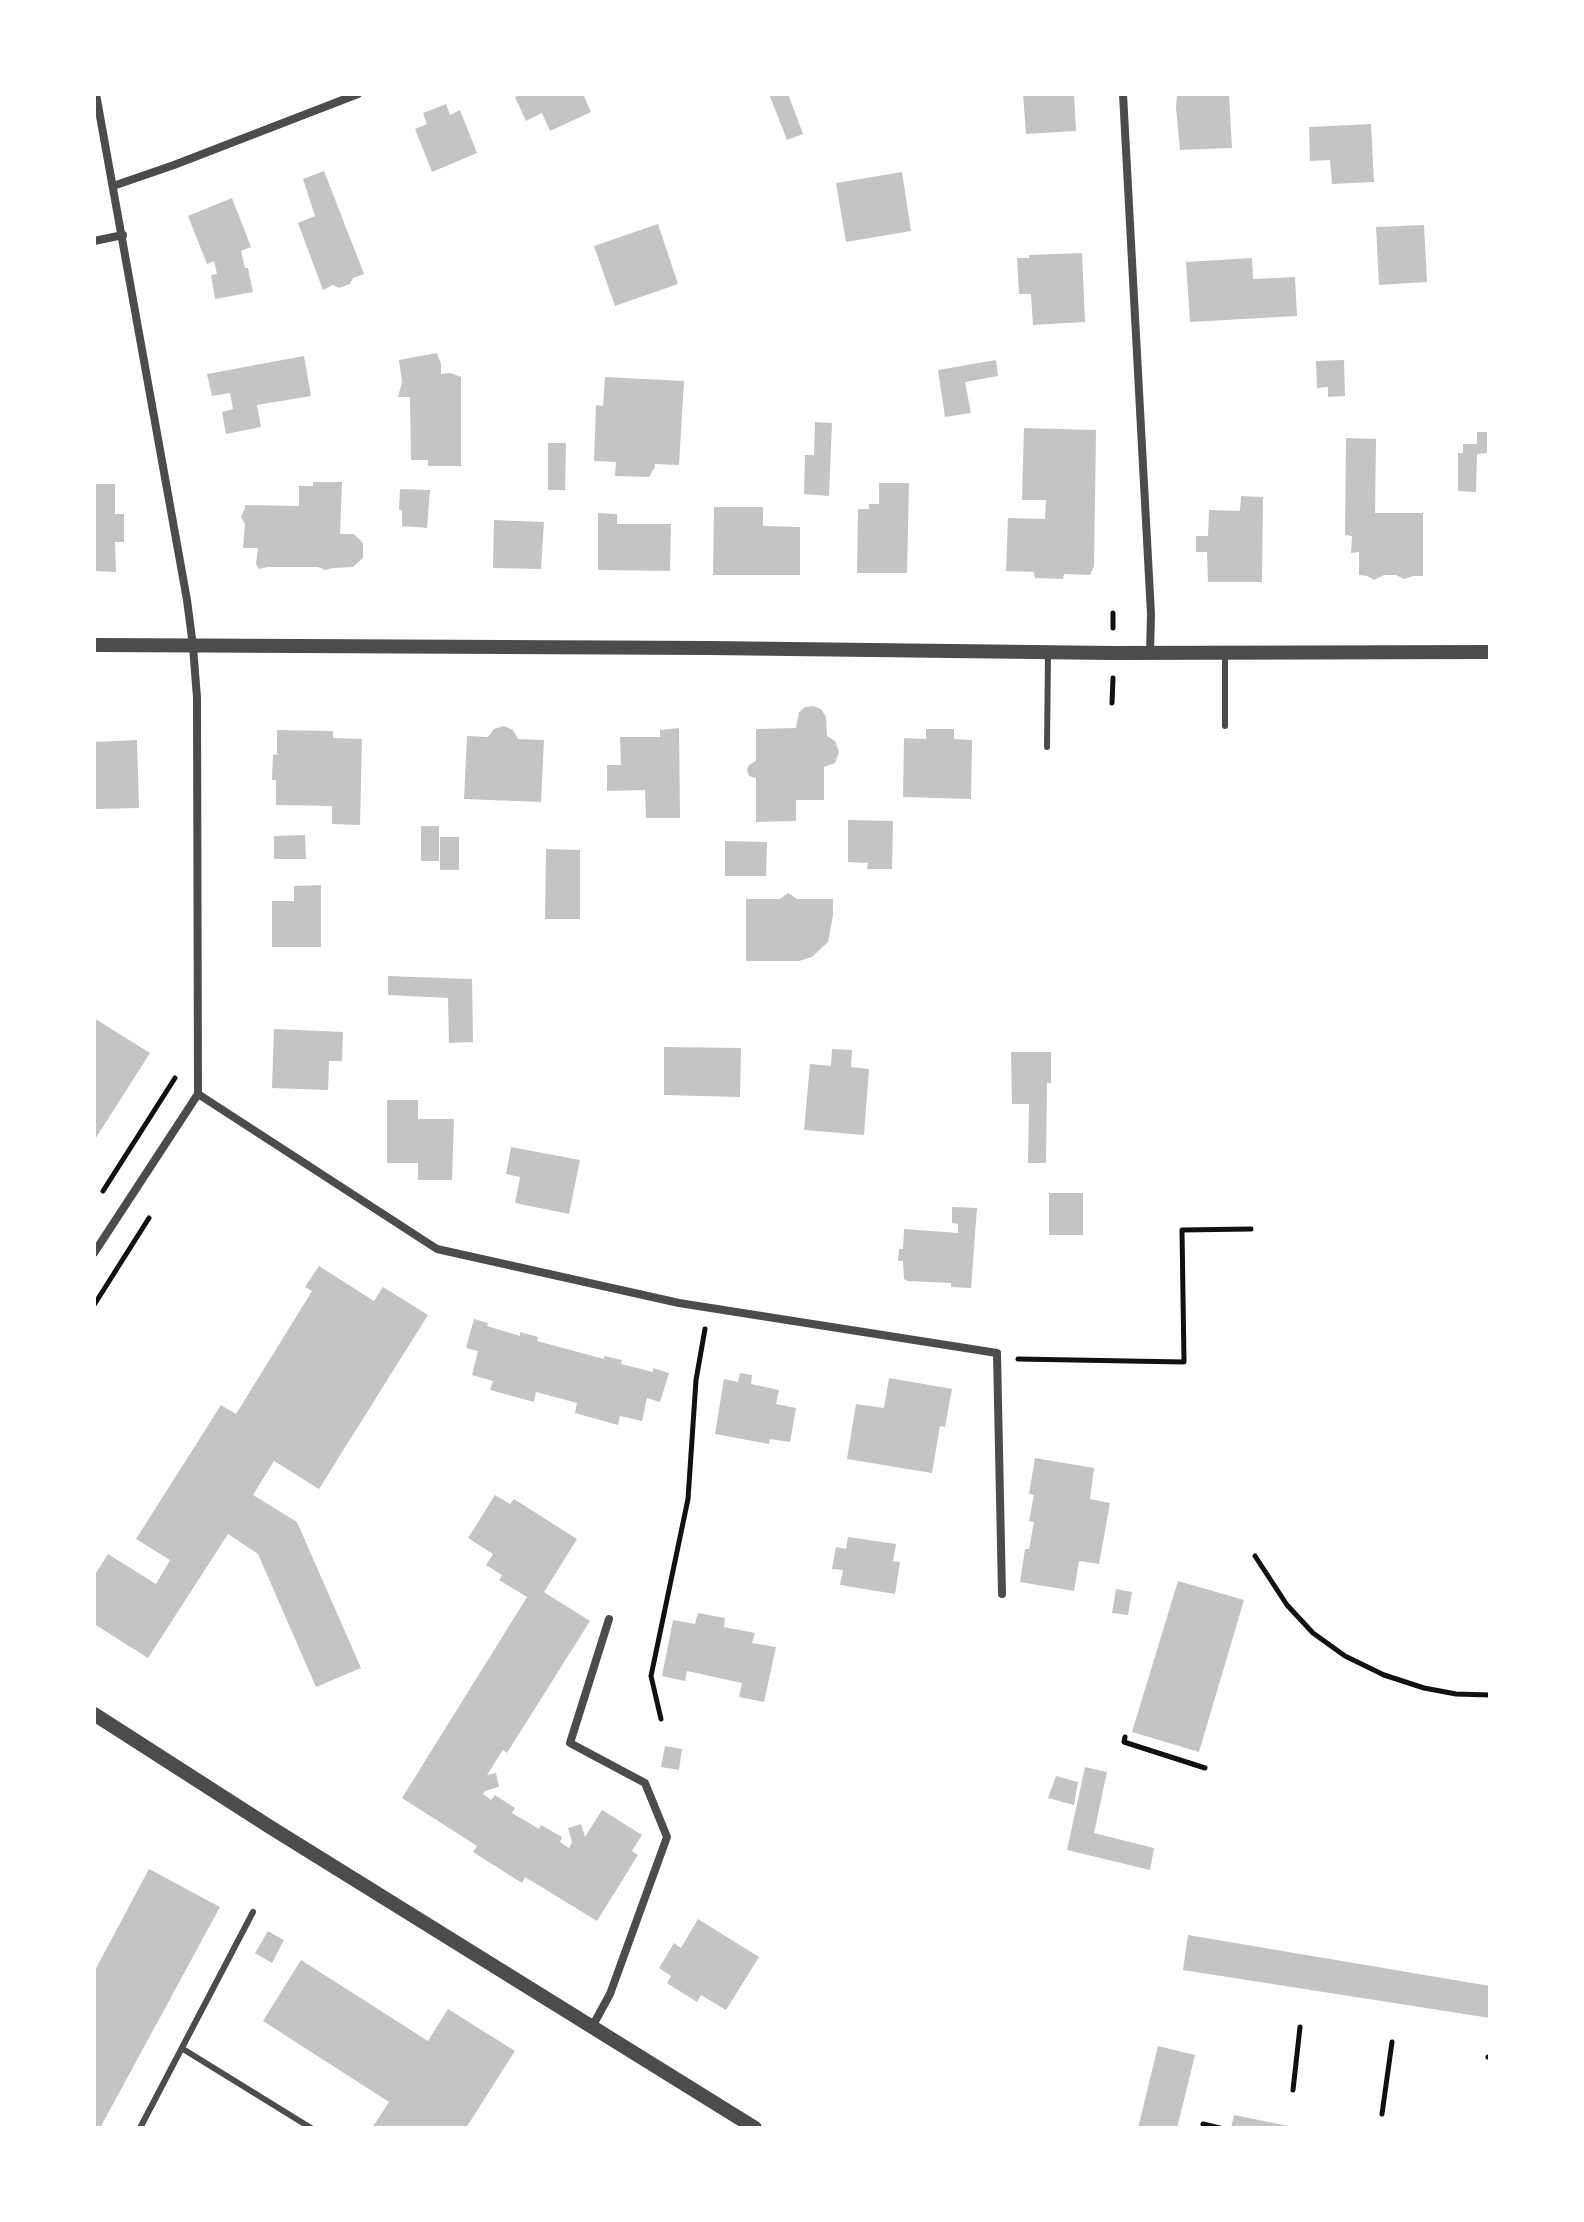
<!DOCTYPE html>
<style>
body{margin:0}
#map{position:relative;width:1584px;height:2222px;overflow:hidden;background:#fff;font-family:Mulish,sans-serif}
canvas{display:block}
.frame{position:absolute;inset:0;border:96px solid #fff;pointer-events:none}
</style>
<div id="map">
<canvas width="1584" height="2222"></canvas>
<div class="frame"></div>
</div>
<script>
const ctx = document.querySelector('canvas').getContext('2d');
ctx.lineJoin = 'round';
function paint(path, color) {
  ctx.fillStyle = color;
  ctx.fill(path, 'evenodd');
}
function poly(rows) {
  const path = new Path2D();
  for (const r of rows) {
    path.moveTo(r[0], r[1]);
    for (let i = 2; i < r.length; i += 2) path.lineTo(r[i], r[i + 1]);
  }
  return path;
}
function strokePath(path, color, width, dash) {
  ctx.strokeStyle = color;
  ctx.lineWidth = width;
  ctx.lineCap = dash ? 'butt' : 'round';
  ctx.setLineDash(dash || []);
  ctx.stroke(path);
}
paint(poly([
 [522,94,583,94,591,112,550,131,542,113,526,121,515,97],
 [769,94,788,94,803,134,787,140],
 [1023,94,1074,94,1076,131,1026,134],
 [1177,94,1229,94,1232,148,1180,150,1176,108],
 [446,104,450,115,460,110,477,153,432,172,415,129,427,124,423,113],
 [1371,124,1374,182,1332,184,1330,160,1310,161,1309,127],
 [324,171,364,274,353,278,350,284,339,288,333,285,323,290,298,223,315,216,303,179],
 [902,172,911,231,846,242,836,183],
 [232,198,251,247,241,251,245,268,248,268,253,292,215,299,211,275,217,274,214,261,207,264,188,216],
 [658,224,678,284,615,306,594,246],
 [1424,225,1427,282,1379,285,1376,227],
 [1082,253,1085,322,1033,325,1031,294,1019,294,1017,258,1029,258,1029,255],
 [1252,258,1253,279,1295,277,1297,316,1190,322,1186,262],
 [437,353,441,364,441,374,451,373,461,377,461,466,428,466,428,460,411,460,410,397,398,397,402,382,399,360],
 [304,356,311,396,257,405,261,427,226,434,222,412,233,409,230,393,212,396,207,374],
 [996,360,998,376,965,382,971,413,945,417,938,370],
 [1344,360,1345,396,1328,397,1328,387,1317,388,1316,361],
 [605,377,684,381,679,465,655,464,655,467,649,477,615,476,616,462,594,461,596,405,603,406],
 [815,422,832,423,829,496,804,494,805,455,814,455],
 [1024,428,1096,430,1094,566,1090,575,1064,574,1063,579,1035,578,1034,572,1006,571,1008,518,1045,519,1046,500,1022,500],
 [1477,432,1487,432,1487,453,1477,454,1476,492,1458,491,1458,453,1463,453,1463,444,1477,444],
 [1346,438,1376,439,1375,513,1423,513,1423,576,1413,576,1404,579,1396,575,1384,575,1374,580,1367,576,1359,575,1359,552,1351,553,1352,536,1345,535],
 [548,443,566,443,565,490,548,490],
 [313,482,342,482,340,534,354,534,363,543,363,558,353,567,333,568,325,570,318,567,268,567,259,569,256,564,258,548,243,548,245,524,241,517,245,508,245,505,299,506,299,486,313,486],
 [879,483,909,483,907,573,857,573,858,509,869,509,869,504,879,504],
 [94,484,115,484,115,514,124,514,124,542,115,542,116,572,94,571],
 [400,489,430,490,427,528,402,526,402,510,399,510],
 [1241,496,1263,497,1262,582,1208,582,1207,552,1196,552,1196,536,1208,536,1209,510,1240,511],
 [714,507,763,507,763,526,800,527,800,575,713,575],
 [598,513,617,514,617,524,671,524,670,571,598,570],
 [494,520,544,522,541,569,493,568],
 [813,706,821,709,826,717,827,736,835,741,839,752,835,763,824,767,824,800,796,800,796,821,756,822,756,778,749,776,747,770,749,765,756,761,756,729,796,728,799,712,805,707],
 [504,726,513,730,518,739,544,740,541,802,464,799,467,736,488,737,494,729],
 [679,728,680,818,646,818,645,790,607,791,607,765,621,765,620,737,660,737,660,730],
 [926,729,954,729,954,739,972,740,971,799,903,797,904,738,926,739],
 [277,730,333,731,333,738,362,739,360,825,332,824,332,806,276,805,276,780,272,780,273,754,277,755],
 [137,740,139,808,94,809,94,742],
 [848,820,893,821,892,869,867,869,868,863,848,862],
 [421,826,439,826,439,861,421,861],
 [305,835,306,859,274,859,274,836],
 [440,837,459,837,459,870,440,870],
 [725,841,767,842,766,876,725,876],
 [546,849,580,850,580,919,545,919],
 [321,885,321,947,272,947,272,901,294,901,294,886],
 [788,893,797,899,833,899,833,915,828,942,812,957,799,961,746,961,746,899,780,899],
 [388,976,472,979,473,1042,449,1043,448,998,388,995],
 [94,1018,150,1053,94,1141],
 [274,1029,343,1032,342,1061,329,1061,328,1090,272,1088],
 [664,1047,741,1048,740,1097,664,1095],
 [832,1049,852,1050,851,1067,869,1069,864,1135,804,1130,810,1064,831,1066],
 [1011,1052,1051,1052,1051,1083,1047,1083,1046,1163,1028,1163,1029,1104,1012,1104],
 [387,1100,418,1100,418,1119,454,1119,452,1180,418,1180,418,1163,387,1163],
 [511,1147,580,1160,569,1214,515,1203,520,1177,506,1174],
 [1049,1193,1083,1193,1083,1235,1049,1235],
 [952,1207,977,1208,971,1288,951,1287,951,1283,908,1281,904,1279,903,1261,898,1261,899,1249,903,1249,904,1229,958,1233,958,1224,952,1223],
 [319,1266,374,1301,383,1287,428,1315,319,1489,274,1461,253,1495,297,1522,361,1668,316,1687,258,1554,228,1534,148,1658,94,1624,94,1576,108,1554,156,1584,170,1560,136,1539,221,1405,236,1414,312,1291,305,1287],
 [474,1319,488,1323,487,1326,520,1336,520,1332,538,1337,537,1341,604,1359,604,1356,622,1360,621,1364,653,1372,653,1368,669,1373,660,1402,647,1398,642,1421,620,1416,618,1425,575,1413,577,1403,536,1392,534,1402,490,1390,493,1381,472,1375,478,1351,466,1348],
 [740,1373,752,1375,751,1384,779,1390,776,1404,796,1408,790,1442,770,1439,769,1444,715,1434,724,1379,738,1382],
 [889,1378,952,1389,945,1427,940,1426,932,1473,847,1459,856,1404,884,1408],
 [1035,1458,1094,1468,1090,1499,1110,1503,1099,1564,1079,1561,1074,1591,1020,1582,1025,1549,1029,1549,1034,1522,1029,1521,1034,1495,1029,1494],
 [495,1495,510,1504,514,1499,577,1539,544,1592,590,1621,507,1753,503,1750,487,1775,496,1773,499,1787,485,1791,483,1794,491,1800,495,1795,515,1808,512,1813,539,1829,541,1825,562,1837,560,1842,569,1848,572,1842,568,1828,581,1824,585,1837,602,1810,642,1835,632,1851,638,1855,597,1921,525,1877,522,1883,473,1852,477,1846,402,1798,527,1597,499,1580,502,1575,486,1565,493,1554,468,1538],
 [848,1537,896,1544,893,1561,900,1562,895,1594,840,1585,843,1570,832,1569,836,1547,846,1549],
 [1178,1581,1244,1600,1199,1752,1132,1732],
 [1116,1589,1132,1592,1128,1615,1112,1613],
 [698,1613,725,1618,724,1627,755,1633,752,1643,776,1647,764,1702,739,1697,742,1683,687,1671,685,1681,662,1676,673,1620,695,1624],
 [665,1746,682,1749,679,1770,661,1767],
 [1085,1767,1107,1772,1094,1833,1154,1848,1150,1870,1067,1850],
 [1056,1776,1078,1782,1074,1805,1048,1798],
 [149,1869,220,1907,100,2128,94,2128,94,1972],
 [698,1919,759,1957,726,2010,701,1995,697,2002,667,1983,671,1976,659,1968,674,1943,681,1948],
 [268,1931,284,1940,272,1963,255,1953],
 [1188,1935,1490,1986,1490,2018,1183,1970],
 [301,1960,428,2041,448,2009,515,2051,466,2128,372,2128,389,2102,263,2021],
 [1158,2046,1195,2055,1177,2128,1138,2128],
 [1234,2115,1293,2127,1292,2128,1231,2128]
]), '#c4c4c4');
strokePath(poly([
 [1113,613,1113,628],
 [1112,703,1113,678],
 [103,1191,175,1078],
 [94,1305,149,1218],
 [1018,1359,1184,1362,1182,1230,1251,1229],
 [1255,1556,1287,1605,1313,1633,1345,1656,1384,1675,1424,1688,1456,1694,1490,1695],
 [661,1719,651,1676,688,1499,696,1380,705,1329],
 [1125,1737,1124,1742,1205,1768],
 [1488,2057,1490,2058],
 [1293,2090,1300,2027],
 [1382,2114,1392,2042],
 [1203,2124,1220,2128]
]), '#111', 5);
strokePath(poly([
 [1225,726,1225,654],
 [1047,747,1048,652],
 [183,2049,311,2128],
 [140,2128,253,1912]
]), '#4c4c4c', 6);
strokePath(poly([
 [1123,94,1151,614,1150,653],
 [113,186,174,165,358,94],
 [94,241,123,235],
 [198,1094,437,1249,679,1303,997,1353,1002,1594],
 [94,1253,198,1094,197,698,193,646,187,600,96,94],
 [592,2027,610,1994,667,1837,645,1783,570,1743,609,1619]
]), '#4c4c4c', 8);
strokePath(poly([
 [94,645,709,648,1113,653,1490,652],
 [94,1714,270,1827,755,2128]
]), '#4c4c4c', 14);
</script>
